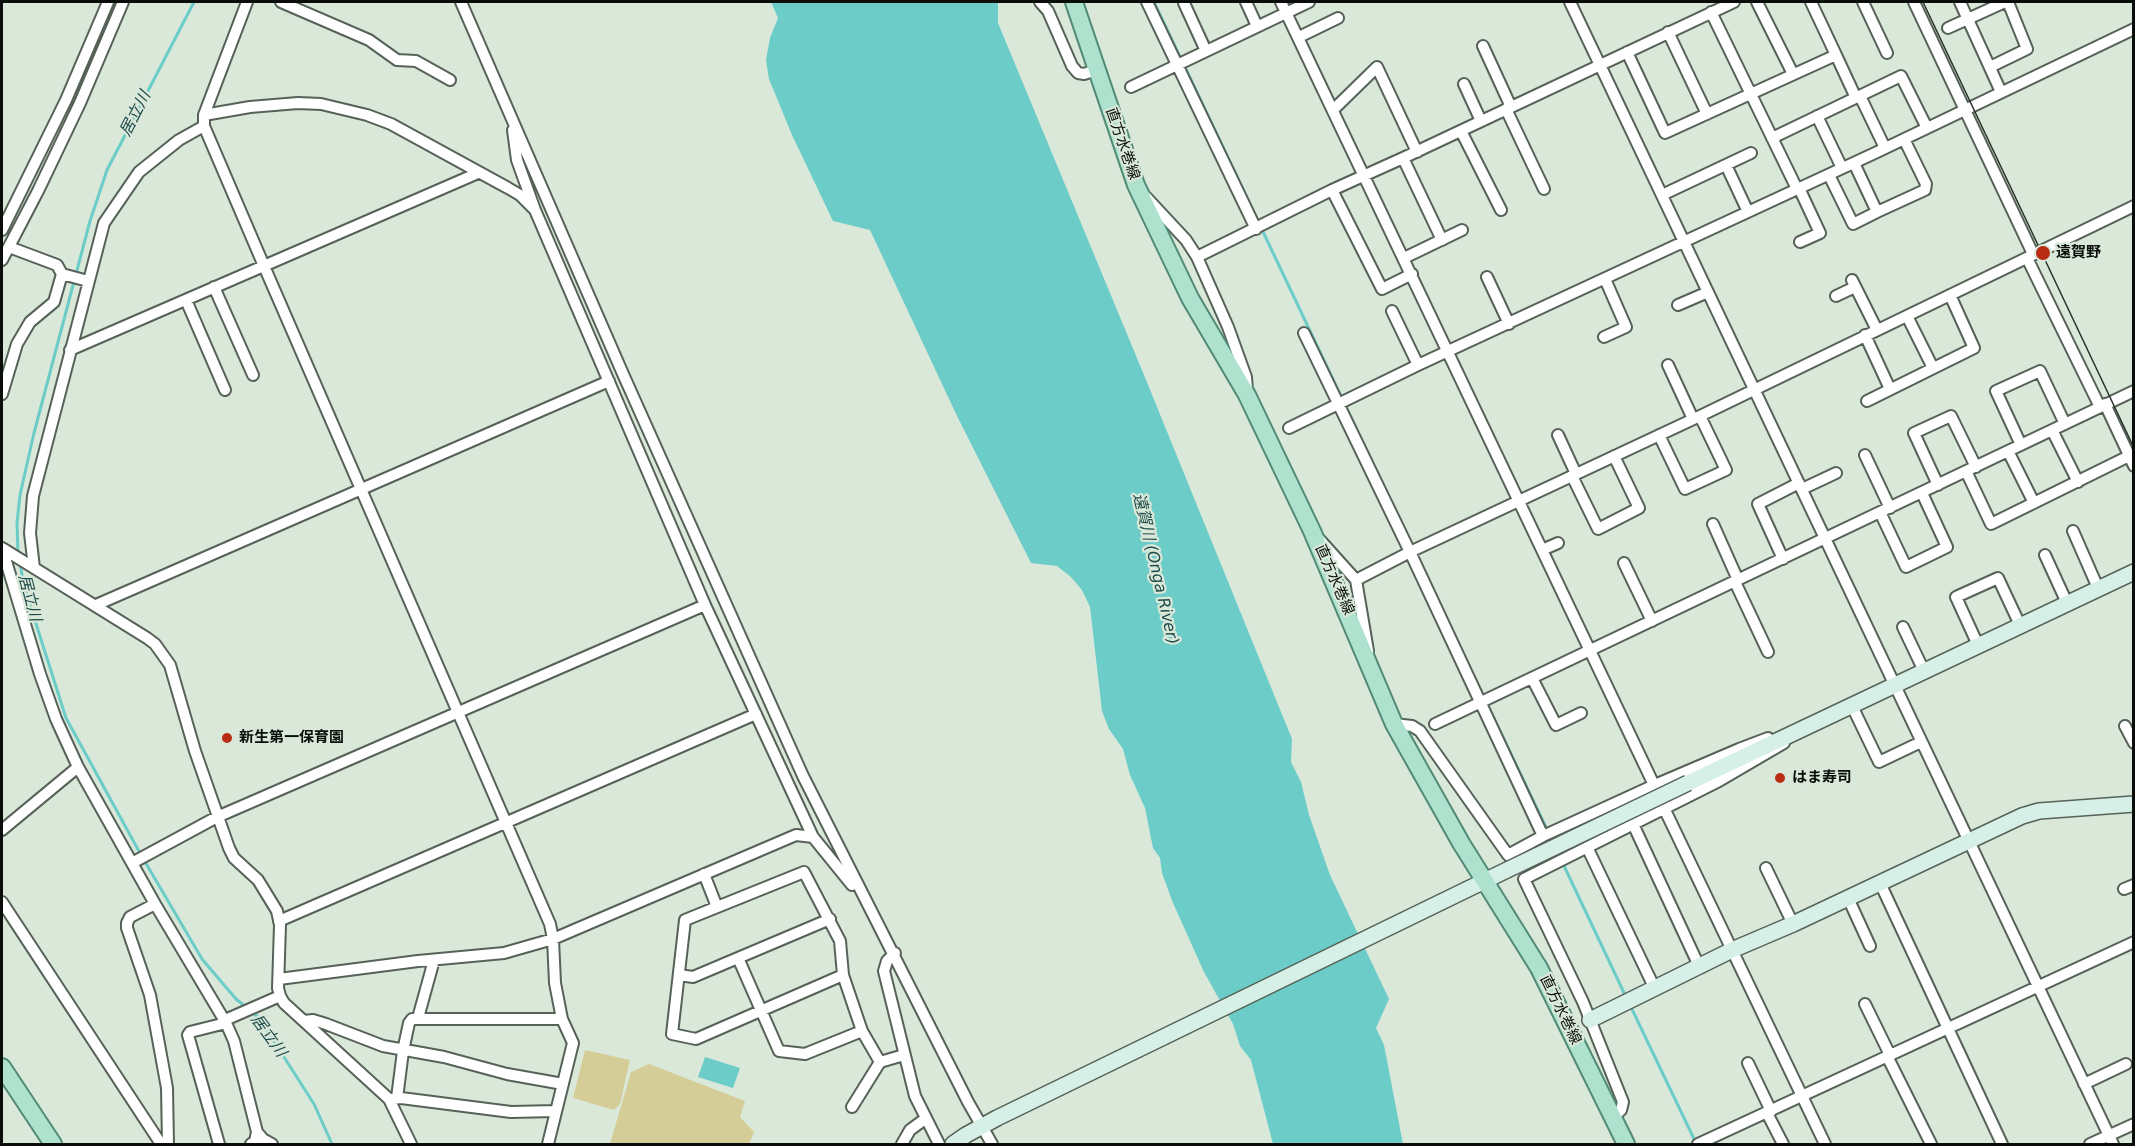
<!DOCTYPE html>
<meta charset="utf-8">
<style>
body{margin:0}
#map{position:relative;width:2135px;height:1146px;overflow:hidden;background:#dae8da;font-family:"DejaVu Sans",sans-serif}
canvas{display:block}
.frame{position:absolute;inset:0;border:3px solid #0a0e0a;pointer-events:none}
</style>
<div id="map">
<canvas width="2135" height="1146"></canvas>
<div class="frame"></div>
</div>
<script>
const ctx = document.querySelector('canvas').getContext('2d');
ctx.lineJoin = 'round';
function paint(path, color) {
  ctx.fillStyle = color;
  ctx.fill(path, 'evenodd');
}
function poly(rows) {
  const path = new Path2D();
  for (const r of rows) {
    path.moveTo(r[0], r[1]);
    for (let i = 2; i < r.length; i += 2) path.lineTo(r[i], r[i + 1]);
  }
  return path;
}
function strokePath(path, color, width, dash) {
  ctx.strokeStyle = color;
  ctx.lineWidth = width;
  ctx.lineCap = dash ? 'butt' : 'round';
  ctx.setLineDash(dash || []);
  ctx.stroke(path);
}
function drawText(font, color, halo, rows, align = 'center') {
  ctx.font = font + ' "DejaVu Sans","Noto Sans JP",sans-serif';
  ctx.lineWidth = 4.5;
  ctx.setLineDash([]);
  ctx.textBaseline = 'middle';
  ctx.strokeStyle = halo;
  ctx.fillStyle = color;
  for (const [text, x, y, turn = 0] of rows) {
    ctx.save();
    ctx.translate(x, y);
    ctx.rotate((+turn || 0) * Math.PI / 180);
    ctx.textAlign = isNaN(turn) ? turn : align;
    if (halo) ctx.strokeText(text, 0, 0);
    ctx.fillText(text, 0, 0);
    ctx.restore();
  }
}
paint(poly([
 [585,1050,630,1060,620,1104,614,1110,573,1098],
 [649,1064,745,1101,740,1117,754,1132,749,1144,610,1144,631,1072]
]), '#d5cd98');
paint(poly([
 [771,2,998,2,998,23,1144,375,1292,739,1291,762,1301,782,1309,815,1330,875,1389,999,1376,1028,1384,1045,1403,1144,1273,1144,1251,1060,1240,1046,1233,1024,1204,972,1173,903,1162,873,1160,858,1153,848,1145,808,1130,775,1123,749,1109,729,1102,711,1090,607,1082,590,1071,577,1057,566,1031,563,957,416,870,230,833,221,792,135,769,79,766,60,770,38,778,18],
 [705,1057,740,1068,733,1088,698,1077]
]), '#6bccc8');
strokePath(poly([
 [1154,2,1181,59],
 [1184,65,1384,487],
 [18,554,17,523,20,495,34,433,90,221,107,170,194,2],
 [20,563,24,586,66,718,141,855],
 [1455,637,1553,842],
 [1557,851,1626,997],
 [144,860,202,959,236,999,246,1007],
 [1630,1005,1696,1143],
 [251,1011,259,1018,314,1104,332,1144]
]), '#6bccc8', 3);
const street = poly([
 [281,2,369,40,397,60,416,61,450,80],
 [461,2,623,374,803,776,968,1102,992,1144],
 [1040,2,1048,11,1072,66,1078,73,1084,74,1096,70],
 [1147,2,1256,229],
 [1246,2,1257,26],
 [1281,2,1654,785],
 [1570,2,2113,1144],
 [1757,2,1793,74],
 [1863,2,1887,53],
 [1914,2,2033,254],
 [1960,2,2001,92],
 [1184,3,1206,51],
 [1711,12,1797,189],
 [1948,28,2005,2],
 [1668,32,1707,114],
 [1299,37,1338,18],
 [1483,46,1511,107],
 [1627,52,1665,133,1836,55,1811,2],
 [1836,55,1856,98],
 [1990,67,2027,49,2008,2],
 [1464,84,1481,121],
 [1131,87,1309,2],
 [1860,96,1885,148],
 [1334,109,1377,67,1417,152],
 [1506,109,1544,189],
 [204,115,247,2],
 [1817,116,1842,168],
 [513,130,517,160,535,210,705,605,813,837,852,885],
 [1461,131,1501,210],
 [1772,138,1901,76,1927,128],
 [1403,158,1442,240],
 [1854,163,1877,212],
 [1726,165,1748,212],
 [1829,175,1853,224,1877,212,1925,190,1926,184,1904,139],
 [1799,188,1820,233,1800,242],
 [1332,190,1382,289,1412,274],
 [1662,195,1751,153],
 [1146,197,1186,240,1197,257,1228,327,1246,377,1247,390],
 [535,210,520,195,508,188,391,124,367,115,321,104,298,103,250,107,204,115,204,126,264,266,550,924,553,939,555,983,562,1019,573,1043,548,1144],
 [2,230,66,100,108,2],
 [9,247,57,265,62,274],
 [1197,257,1332,190,1403,158,1734,2],
 [1404,258,1462,230],
 [2027,258,2100,407],
 [2,260,38,191,80,103,123,2],
 [1487,277,1509,324],
 [1852,280,1877,330],
 [214,287,253,375],
 [1836,296,1855,287],
 [186,300,225,390],
 [1678,305,1708,292],
 [1392,311,1418,365],
 [1907,316,1933,368],
 [1304,333,1410,552,1543,836],
 [1865,335,1890,389],
 [1604,337,1626,327,1605,279],
 [70,350,478,173],
 [1668,365,1693,419],
 [2,394,17,344,30,322,54,302,62,274,88,281],
 [1867,401,1974,348,1950,295],
 [2105,404,2134,466],
 [1289,428,1418,365,1875,153,2134,29],
 [2052,430,2078,482],
 [1558,435,1576,474],
 [1659,435,1685,489,1726,470,1700,416],
 [2021,445,1996,391,2040,371,2065,424],
 [2008,451,2034,503],
 [1865,455,1890,508],
 [1966,471,1991,524,2129,456],
 [1572,476,1598,529,1639,508,1614,456],
 [1938,485,1914,433,1951,416,1976,467],
 [1802,489,1836,473],
 [1880,512,1906,567,1947,547,1922,493],
 [1713,524,1738,580],
 [2073,531,2098,588],
 [1320,540,1356,580,1368,651],
 [2,548,147,638,155,644,170,665,195,751,229,848,234,858,258,880,277,911,280,925,278,988,280,996,284,1003,389,1099,411,1144],
 [2,548,40,674,56,719,78,767,155,904,226,1023,234,1041,257,1132,255,1141,251,1144],
 [1542,550,1558,543],
 [2045,555,2067,603],
 [1783,559,1758,504,1799,483],
 [1624,563,1652,621],
 [34,568,30,533,33,496,104,223,139,172,179,140,204,126],
 [1356,580,1412,551,1700,416,2134,206],
 [1735,582,1768,652],
 [96,605,609,381],
 [1903,627,1924,671],
 [1978,645,1956,597,1998,578,2020,625],
 [1532,678,1556,725,1581,713],
 [1852,706,1879,762,1921,742],
 [1394,724,1412,726,1420,731,1508,855,1543,836,1650,787,1739,749,1768,738],
 [1435,724,2134,391],
 [2125,726,2134,743],
 [1664,808,1825,1144],
 [1633,824,1699,966],
 [2,830,78,767],
 [1587,847,1655,989],
 [132,863,217,817,705,605],
 [1766,868,1793,924],
 [704,874,717,907],
 [1880,883,2002,1144],
 [2124,889,2134,885],
 [1848,898,1870,946],
 [2,902,161,1144],
 [155,904,130,917,127,923,127,928,150,995,167,1088,168,1144],
 [279,921,756,714],
 [895,953,887,961,884,971,915,1096,939,1144],
 [738,958,779,1051,805,1054,862,1031],
 [679,975,693,977,830,919],
 [843,975,696,1039,672,1034,685,920,804,872,840,941,843,975,862,1031,880,1062],
 [279,979,418,961,504,953,553,939,796,835,813,837],
 [1865,1004,1890,1055],
 [418,1018,434,960],
 [225,1020,280,996],
 [304,1021,313,1020,326,1024,383,1046,444,1057,507,1074,563,1084],
 [1887,1056,1931,1144],
 [1748,1063,1771,1111],
 [2084,1084,2126,1064],
 [397,1098,403,1051,409,1023,412,1019,562,1019],
 [392,1099,401,1098,511,1112,556,1111],
 [852,1107,880,1062,904,1055],
 [1767,1113,1783,1144],
 [1612,1118,1621,1110,1623,1102,1583,1002,1524,879,1719,781,1784,743],
 [257,1132,263,1139,272,1144],
 [219,1144,188,1035,190,1032,226,1023],
 [902,1144,910,1130,925,1119],
 [1698,1144,2134,942],
 [2090,1144,2134,1124]
]);
const secondary = poly([
 [1688,783,2134,572],
 [1590,1020,1732,950,1793,924,2022,816,2039,811,2134,804],
 [953,1144,966,1135,997,1118,1507,870]
]);
const primary = poly([
 [1074,2,1136,185,1190,298,1247,395,1312,531,1394,724,1461,843,1539,968,1626,1144],
 [2,1067,53,1144]
]);
strokePath(street, '#566257', 14);
strokePath(secondary, '#566257', 18);
strokePath(primary, '#528b75', 20);
strokePath(street, '#fff', 10);
strokePath(secondary, '#d6f0e7', 15);
strokePath(primary, '#aee2cf', 16);
strokePath(poly([
 [1923,2,2134,448]
]), '#292f29', 1.5);
const secondaryBridge = poly([
 [1507,870,1688,783]
]);
strokePath(secondaryBridge, '#566257', 18, []);
strokePath(secondaryBridge, '#d6f0e7', 15);
for (const [x, y, r, color] of [
 [2043,253,8,"#b82c14"],
 [227,738,6,"#b82c14"],
 [1780,778,6,"#b82c14"]
]) {
  const dot = new Path2D();
  dot.arc(x, y, r, 0, 2 * Math.PI);
  ctx.fillStyle = color;
  ctx.fill(dot);
  strokePath(dot, '#dae8da', 2);
}
drawText('15px', '#0a0e0a', '#dae8da', [
 ["直方水巻線",1122,144,71],
 ["直方水巻線",1334,580,66],
 ["直方水巻線",1560,1010,64]
]);
drawText('bold 15px', '#0a0e0a', '#dae8da', [
 ["遠賀野",2056,253],
 ["新生第一保育園",239,738],
 ["はま寿司",1792,778]
], 'left');
drawText('italic 16px', '#204c4b', '#dae8da', [
 ["居立川",136,114,-63],
 ["遠賀川 (Onga River)",1155,569,77],
 ["居立川",29,598,75],
 ["居立川",268,1036,54]
]);
</script>
